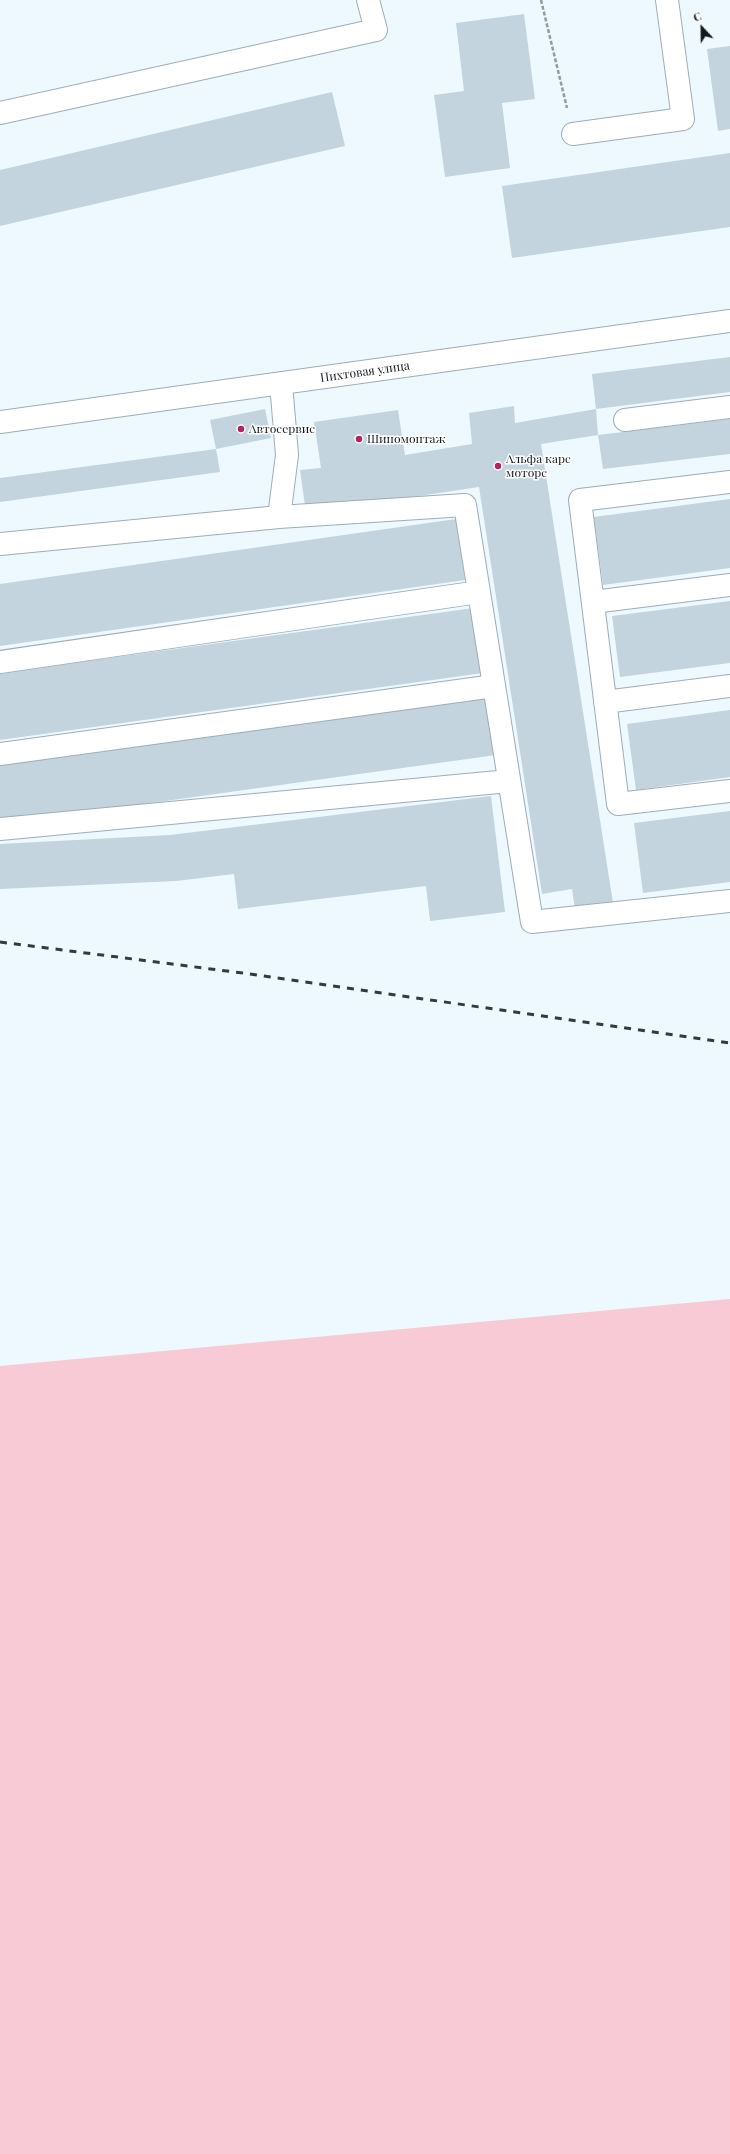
<!DOCTYPE html>
<meta charset="utf-8">
<style>
body{margin:0}
#map{position:relative;width:730px;height:2154px;overflow:hidden;background:#eef8ff;font-family:"Playfair Display",serif}
canvas{display:block}
.north{position:absolute;left:682px;top:8px;width:40px;height:40px;-webkit-text-stroke:3px #fff;paint-order:stroke;rotate:338deg;font-size:11px;font-weight:700;line-height:16px;text-align:center;color:#12181c}
.north::after{content:'';display:block;margin:auto;width:14px;height:18px;background:#12181c;clip-path:polygon(50% 0,100% 100%,50% 72%,0 100%)}
</style>
<div id="map">
<canvas width="730" height="2154"></canvas>
<div class="north">С</div>
</div>
<script>
const ctx = document.querySelector('canvas').getContext('2d');
ctx.lineJoin = 'round';
function paint(path, color) {
  ctx.fillStyle = color;
  ctx.fill(path, 'evenodd');
}
function poly(rows) {
  const path = new Path2D();
  for (const r of rows) {
    path.moveTo(r[0], r[1]);
    for (let i = 2; i < r.length; i += 2) path.lineTo(r[i], r[i + 1]);
  }
  return path;
}
function strokePath(path, color, width, dash) {
  ctx.strokeStyle = color;
  ctx.lineWidth = width;
  ctx.lineCap = dash ? 'butt' : 'round';
  ctx.setLineDash(dash || []);
  ctx.stroke(path);
}
function drawText(font, color, halo, rows, align = 'center') {
  ctx.font = font + ' "Playfair Display",serif';
  ctx.lineWidth = 3;
  ctx.setLineDash([]);
  ctx.textBaseline = 'middle';
  ctx.strokeStyle = halo;
  ctx.fillStyle = color;
  for (const [text, x, y, turn = 0] of rows) {
    ctx.save();
    ctx.translate(x, y);
    ctx.rotate((+turn || 0) * Math.PI / 180);
    ctx.textAlign = isNaN(turn) ? turn : align;
    if (halo) ctx.strokeText(text, 0, 0);
    ctx.fillText(text, 0, 0);
    ctx.restore();
  }
}
paint(poly([
 [730,1299,730,2154,0,2154,0,1366]
]), '#f8cad5');
paint(poly([
 [524,14,535,99,502,103,510,168,445,177,434,95,464,91,456,23],
 [730,46,730,129,718,131,707,49],
 [332,92,345,146,0,226,0,170],
 [730,153,730,227,512,258,502,186],
 [730,357,730,392,596,409,598,435,730,419,730,454,603,469,598,435,541,444,613,903,575,910,572,889,542,894,479,487,306,513,300,470,321,468,314,422,398,410,405,455,472,444,469,413,514,406,515,423,596,409,592,374],
 [265,409,271,438,216,449,220,472,0,502,0,478,216,449,210,420],
 [730,499,730,568,603,585,594,517],
 [456,519,465,580,0,646,0,584],
 [730,601,730,663,620,677,612,616],
 [481,607,490,672,0,740,0,673],
 [488,697,496,755,0,824,0,764],
 [730,710,730,777,636,790,627,724],
 [491,796,505,912,430,921,426,886,238,909,234,874,176,881,0,889,0,844,170,835],
 [730,811,730,882,643,893,634,823]
]), '#c3d4df');
const minor = poly([
 [0,113,376,30,368,0],
 [573,134,683,119,667,0],
 [281,383,287,455,279,517,465,505,532,922,730,901],
 [625,420,730,407],
 [0,422,730,321],
 [730,482,580,500,618,804,730,791],
 [0,544,279,517],
 [593,602,730,585],
 [0,662,479,592],
 [605,702,730,686],
 [0,754,494,686],
 [0,829,509,781]
]);
strokePath(minor, '#9cadb7', 24);
strokePath(poly([
 [541,0,567,108]
]), '#929ba1', 2.5, [4, 2]);
strokePath(minor, '#fff', 22);
strokePath(poly([
 [0,942,250,974,730,1043]
]), '#343b3f', 3, [7, 7]);
for (const [x, y, r, color] of [
 [241,429,4,"#b1245d"],
 [359,439,4,"#b1245d"],
 [498,466,4,"#b1245d"]
]) {
  const dot = new Path2D();
  dot.arc(x, y, r, 0, 2 * Math.PI);
  ctx.fillStyle = color;
  ctx.fill(dot);
  strokePath(dot, '#fff', 1.5);
}
drawText('12px', '#12181c', '#fff', [
 ["Пихтовая улица",365,372,-8]
]);
drawText('12px', '#12181c', '#fff', [
 ["Автосервис",249,429],
 ["Шиномонтаж",367,439],
 ["Альфа карс",506,459],
 ["моторс",506,473]
], 'left');
</script>
